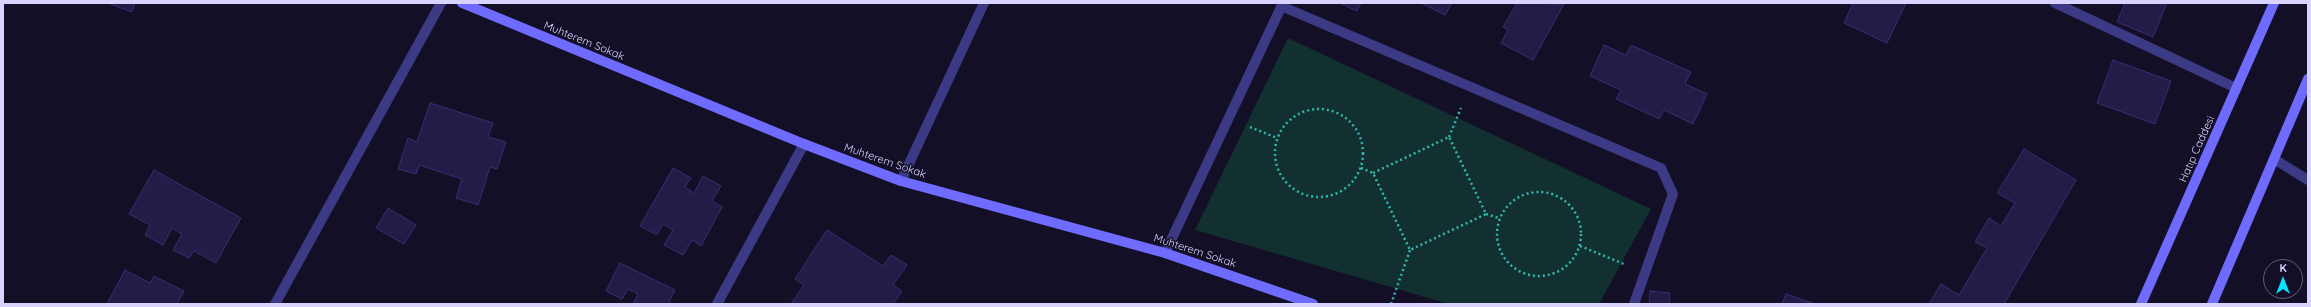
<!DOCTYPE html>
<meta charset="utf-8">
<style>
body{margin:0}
#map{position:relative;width:2311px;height:307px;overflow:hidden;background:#130f26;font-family:Quicksand,sans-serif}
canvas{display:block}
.frame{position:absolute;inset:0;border:4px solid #d9d4ff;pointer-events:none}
.north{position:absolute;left:2263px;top:259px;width:40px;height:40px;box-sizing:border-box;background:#130f26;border:1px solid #625e7d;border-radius:50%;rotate:0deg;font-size:11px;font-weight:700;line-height:16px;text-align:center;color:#d9d4ff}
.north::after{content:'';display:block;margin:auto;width:14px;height:18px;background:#00e5ff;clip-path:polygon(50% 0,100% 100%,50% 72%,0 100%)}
</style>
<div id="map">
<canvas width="2311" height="307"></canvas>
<div class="frame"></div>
<div class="north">K</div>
</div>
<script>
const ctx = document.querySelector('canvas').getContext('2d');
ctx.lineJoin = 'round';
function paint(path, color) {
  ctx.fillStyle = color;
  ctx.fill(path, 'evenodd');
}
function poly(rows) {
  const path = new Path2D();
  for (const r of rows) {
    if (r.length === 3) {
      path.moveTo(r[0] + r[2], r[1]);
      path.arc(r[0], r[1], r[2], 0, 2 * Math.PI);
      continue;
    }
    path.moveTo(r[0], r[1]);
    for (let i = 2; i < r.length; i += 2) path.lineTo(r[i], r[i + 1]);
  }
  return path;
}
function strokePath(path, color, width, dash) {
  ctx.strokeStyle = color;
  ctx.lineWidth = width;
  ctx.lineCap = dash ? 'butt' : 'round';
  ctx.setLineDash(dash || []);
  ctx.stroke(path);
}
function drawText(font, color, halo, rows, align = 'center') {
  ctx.font = font + ' Quicksand,sans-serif';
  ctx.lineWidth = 3;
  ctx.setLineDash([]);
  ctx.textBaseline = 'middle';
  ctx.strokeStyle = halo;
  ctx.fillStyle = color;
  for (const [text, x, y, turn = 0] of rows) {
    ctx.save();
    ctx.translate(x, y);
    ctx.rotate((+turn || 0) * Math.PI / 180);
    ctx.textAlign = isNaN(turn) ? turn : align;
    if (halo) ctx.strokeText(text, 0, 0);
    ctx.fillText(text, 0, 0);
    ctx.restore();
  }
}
paint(poly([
 [1288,38,1651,209,1599,304,1449,304,1195,230]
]), '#12302f');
const building = poly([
 [108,3,135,3,132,12,108,3],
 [1340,3,1361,3,1357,11,1340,3],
 [1421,3,1452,3,1445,15,1421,3],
 [1517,3,1564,4,1533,60,1501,43,1508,30,1503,27,1517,3],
 [1853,3,1906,3,1887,43,1844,23,1853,3],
 [2125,3,2167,3,2153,37,2117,22,2125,3],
 [1604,45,1626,55,1631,45,1691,72,1685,84,1707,94,1693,124,1664,110,1659,119,1616,99,1621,90,1590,76,1604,45],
 [2113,60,2171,81,2155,124,2097,103,2113,60],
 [430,103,493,123,488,137,506,142,497,169,490,167,478,205,456,198,462,179,419,165,416,174,398,169,408,138,417,142,430,103],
 [2024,149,2076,180,2004,304,1929,304,1941,284,1959,295,1987,248,1975,242,1989,218,2001,226,2015,203,1997,193,2024,149],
 [673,168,691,178,685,187,694,193,703,176,721,186,712,201,722,207,701,246,692,240,683,255,664,245,673,230,663,224,657,235,640,226,673,168],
 [154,170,241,218,216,263,194,251,189,258,173,250,182,234,172,228,163,245,145,235,150,225,129,214,154,170],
 [388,208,416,225,404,244,376,228,388,208],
 [827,230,883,266,891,255,907,265,893,285,902,291,893,304,791,304,804,285,795,279,827,230],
 [620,263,675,290,668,304,633,304,638,294,628,289,622,299,606,291,620,263],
 [125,270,150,283,154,276,184,291,177,304,107,304,125,270],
 [1650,291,1670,293,1669,304,1649,304,1650,291],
 [1786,294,1812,303,1811,304,1782,304,1786,294]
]);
paint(building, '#241b47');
strokePath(building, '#3b2d73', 1);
strokePath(poly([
 [1319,153,44],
 [1250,127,1277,138],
 [1449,137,1461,108],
 [1361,168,1373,173,1410,250,1486,214,1449,137,1373,173],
 [1539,234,42],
 [1486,214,1499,218],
 [1580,246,1624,264],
 [1391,304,1410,250]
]), '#2fb8b0', 2.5, [2, 3]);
strokePath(poly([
 [2055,3,2236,88],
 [1281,6,1661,168,1673,194,1634,304],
 [2274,159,2308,180],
 [901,181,984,3],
 [1165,253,1283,3],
 [275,304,441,3],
 [717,304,804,144]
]), '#3d3a85', 10);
strokePath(poly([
 [462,3,804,144,901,181,1165,253,1313,304],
 [2141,304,2274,3],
 [2212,304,2308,79]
]), '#6f6bff', 10);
drawText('11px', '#d9d4ff', '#130f26', [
 ["Muhterem Sokak",584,41,22],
 ["Hatıp Caddesi",2197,149,-66],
 ["Muhterem Sokak",885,161,19],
 ["Muhterem Sokak",1195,251,18]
]);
</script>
